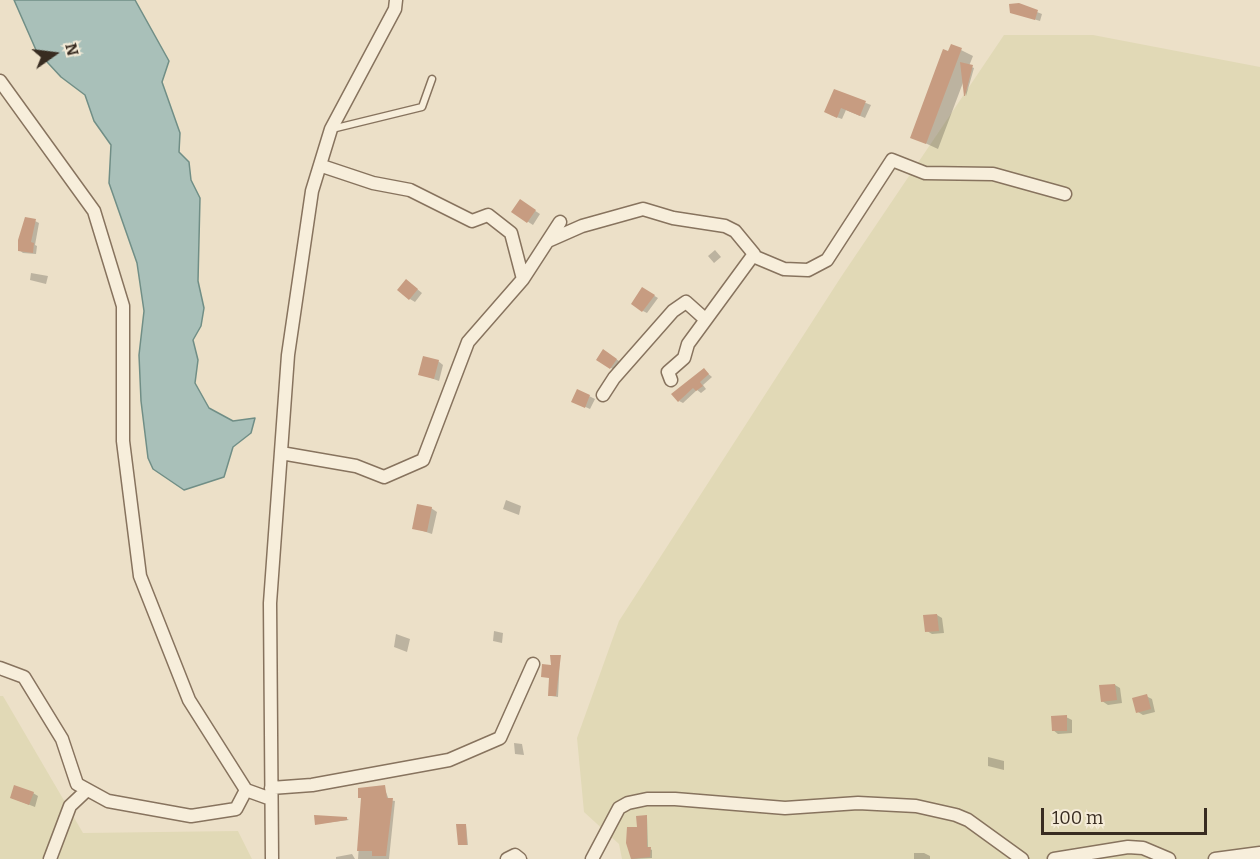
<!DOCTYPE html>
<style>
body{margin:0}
#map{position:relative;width:1260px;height:859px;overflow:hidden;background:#ece0c8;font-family:Bitter,serif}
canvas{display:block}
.north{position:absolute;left:24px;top:24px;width:60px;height:60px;-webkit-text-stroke:4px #f4ebd7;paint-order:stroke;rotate:76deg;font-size:16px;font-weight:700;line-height:24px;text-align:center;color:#382c21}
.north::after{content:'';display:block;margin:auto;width:21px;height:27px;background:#382c21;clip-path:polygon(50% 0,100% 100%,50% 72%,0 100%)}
.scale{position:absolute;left:1041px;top:808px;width:166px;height:27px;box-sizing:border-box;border:3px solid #382c21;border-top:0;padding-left:8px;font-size:18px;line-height:21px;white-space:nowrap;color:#382c21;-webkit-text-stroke:4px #f4ebd7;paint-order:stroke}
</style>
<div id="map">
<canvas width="1260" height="859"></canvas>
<div class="north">N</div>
<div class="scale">100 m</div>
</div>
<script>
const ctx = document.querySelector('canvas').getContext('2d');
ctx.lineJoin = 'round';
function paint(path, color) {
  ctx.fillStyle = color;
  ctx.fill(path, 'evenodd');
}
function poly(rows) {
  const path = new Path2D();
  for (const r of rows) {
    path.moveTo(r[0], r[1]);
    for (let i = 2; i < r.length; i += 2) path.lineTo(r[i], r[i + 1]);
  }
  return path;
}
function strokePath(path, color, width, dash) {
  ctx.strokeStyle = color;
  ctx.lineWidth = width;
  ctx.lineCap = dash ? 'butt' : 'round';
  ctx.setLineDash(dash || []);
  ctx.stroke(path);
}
paint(poly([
 [1004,35,1093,35,1260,67,1260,859,622,859,619,844,584,812,577,738,619,621,841,277],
 [0,696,3,696,83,833,238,831,252,859,0,859]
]), '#e1d9b6');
const water = poly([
 [14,0,135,0,169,61,162,82,180,133,179,152,189,162,191,180,200,198,198,281,204,308,201,326,193,340,198,360,195,383,209,408,233,421,255,418,251,433,233,447,224,477,184,490,153,469,148,458,141,401,139,355,144,311,137,263,109,183,111,145,94,121,85,95,61,77,36,50,14,0]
]);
paint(water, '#a9c0b9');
strokePath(water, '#708e86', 1.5);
paint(poly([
 [1019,5,1042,14,1040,21,1011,12],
 [961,50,973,56,969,66,974,68,966,96,964,80,938,149,912,137,949,53],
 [835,91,871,105,865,118,846,110,842,119,831,115],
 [525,204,540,214,533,225,513,212],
 [35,221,39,223,35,245,37,246,36,254,23,253,19,250],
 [715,250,721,257,714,263,708,256],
 [31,273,48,276,46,284,30,280],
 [411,284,422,293,415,302,410,299],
 [643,289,658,298,647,313,643,311],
 [604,351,622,363,616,371,598,360],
 [438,361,443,365,439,381,420,374],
 [704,370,712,377,703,385,706,389,701,393,697,390,683,403,679,401],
 [589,396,595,399,590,409,579,404],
 [506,500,521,506,519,515,503,509],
 [431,508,437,512,432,534,414,528],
 [937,615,942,618,944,633,932,634,927,631],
 [494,631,503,633,502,643,493,641],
 [396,634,410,639,407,652,394,647],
 [560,656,558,697,551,696,549,695,552,667],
 [1115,685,1120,688,1122,703,1108,705,1102,701],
 [1146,696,1152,699,1155,712,1143,715,1138,712],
 [1066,717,1072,720,1072,733,1058,734,1053,730],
 [514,743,522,744,524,755,515,754],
 [988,757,1004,761,1004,770,988,766],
 [384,787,389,800,395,801,389,859,358,859,362,798],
 [33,793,38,796,35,807,12,798],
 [647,817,648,848,652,850,652,858,632,859,628,843],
 [346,818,349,820,316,824],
 [466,825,468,845,461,845,459,844],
 [914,853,924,853,930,856,930,859,914,859],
 [352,854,355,859,336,859,336,857]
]), '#0003');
paint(poly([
 [1019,3,1038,10,1035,20,1010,13,1009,4],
 [951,44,962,48,926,144,910,138,943,49,948,51],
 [960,62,973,65,965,96,964,96],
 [834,89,866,101,860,116,841,108,837,118,824,112],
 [520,199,536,210,527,223,511,212],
 [25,217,36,219,31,242,34,243,33,253,18,251,18,240],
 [406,279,418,289,409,300,397,290],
 [642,287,655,295,642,312,631,304],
 [603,349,617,359,610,369,596,360],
 [423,356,439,360,434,379,418,375],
 [704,368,709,374,700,382,703,386,696,391,693,388,678,402,671,394],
 [577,389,590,395,585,408,571,402],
 [417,504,432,507,427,532,412,529],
 [937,614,939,631,925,632,923,615],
 [550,655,561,655,556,696,548,696,549,678,541,677,542,664,551,665],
 [1115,684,1117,700,1101,702,1099,685],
 [1147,694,1151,709,1136,713,1132,698],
 [1067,715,1067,731,1052,731,1051,716],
 [14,785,34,792,29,805,10,798],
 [385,785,387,798,393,798,386,856,372,856,372,851,357,851,361,798,358,798,358,788],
 [314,815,347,817,347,820,315,825],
 [647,815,647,847,651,847,650,857,631,859,626,843,627,827,637,827,636,816],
 [456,824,466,824,467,845,458,845]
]), '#c79c81');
const service = poly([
 [332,129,422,107,432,79]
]);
const minor = poly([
 [0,81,94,211,123,306,123,441,140,576,189,700,246,790,271,799],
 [322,166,373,183,410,190,472,221,488,215,511,233,523,279,560,222],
 [548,241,582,226,643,209,673,218,725,226,735,231,754,254,688,344,684,358,668,372,671,380],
 [753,256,784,269,808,270,827,260,892,160,925,173,993,174,1065,194],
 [603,395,614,378,673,311,686,302,705,319],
 [281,453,356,466,384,477,423,460,468,342,523,279],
 [0,668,24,677,62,739,77,784,108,801,191,816,236,809,246,790],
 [271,788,312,785,449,760,500,738,533,664],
 [50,859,70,806,87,790],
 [272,859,270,603,288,355,312,191,331,129,395,9,396,0],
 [507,859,515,855,520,859],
 [592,859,619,808,628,803,647,799,675,799,785,808,858,803,916,806,956,815,968,820,1022,859],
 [1054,859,1128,847,1143,848,1169,859],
 [1215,859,1260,853]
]);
strokePath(service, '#87735e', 9);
strokePath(minor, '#87735e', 15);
strokePath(service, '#f7eedb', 6);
strokePath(minor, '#f7eedb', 12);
</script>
